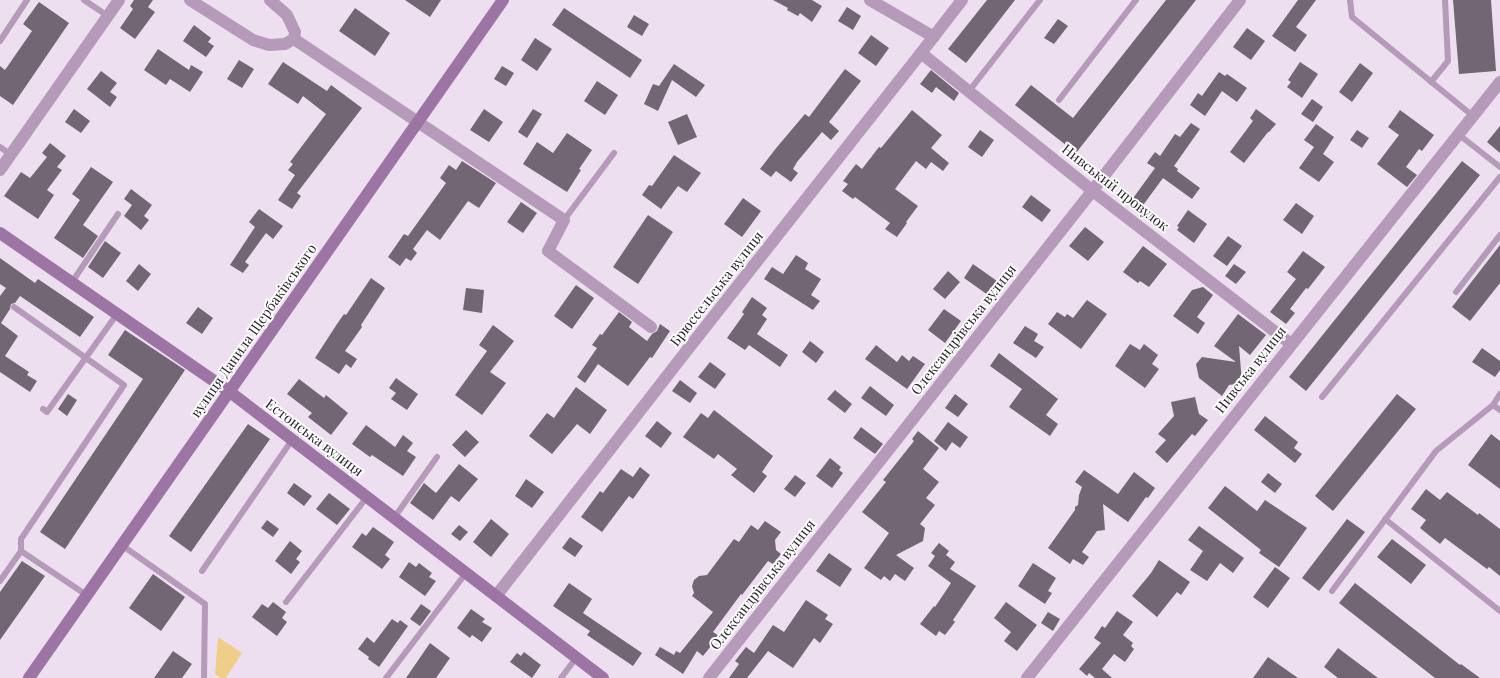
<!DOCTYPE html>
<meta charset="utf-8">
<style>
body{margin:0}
canvas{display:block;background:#eddff0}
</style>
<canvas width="1500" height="678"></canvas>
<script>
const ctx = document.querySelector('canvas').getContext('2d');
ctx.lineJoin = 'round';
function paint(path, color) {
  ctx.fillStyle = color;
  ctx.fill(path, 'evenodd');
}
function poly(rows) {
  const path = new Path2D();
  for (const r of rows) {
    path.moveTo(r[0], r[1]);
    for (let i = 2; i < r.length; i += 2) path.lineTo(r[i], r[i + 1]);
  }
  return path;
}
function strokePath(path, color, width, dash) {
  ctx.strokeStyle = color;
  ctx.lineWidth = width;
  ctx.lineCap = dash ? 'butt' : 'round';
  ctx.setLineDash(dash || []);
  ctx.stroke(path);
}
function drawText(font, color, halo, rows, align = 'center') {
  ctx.font = font + ' "Playfair Display",serif';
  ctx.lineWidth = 4;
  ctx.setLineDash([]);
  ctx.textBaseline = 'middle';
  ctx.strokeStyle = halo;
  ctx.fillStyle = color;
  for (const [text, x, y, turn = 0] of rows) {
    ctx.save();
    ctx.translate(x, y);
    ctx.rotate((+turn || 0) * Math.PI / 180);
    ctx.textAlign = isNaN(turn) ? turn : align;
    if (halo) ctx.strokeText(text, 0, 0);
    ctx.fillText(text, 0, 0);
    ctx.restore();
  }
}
paint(poly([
 [218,637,242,653,226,678,221,678,215,674]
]), '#efce89');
paint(poly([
 [134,0,153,0,148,7,155,12,135,39,120,28,133,9,130,6],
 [405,0,441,0,430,17],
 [773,0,812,0,822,6,812,22,800,13,798,16,787,10,788,8],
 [987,0,1015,0,966,63,948,49],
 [1166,0,1196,0,1076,153,1015,105,1031,85,1073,118],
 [1298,0,1316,0,1296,27,1307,35,1295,52,1272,36],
 [1453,0,1491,0,1496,71,1459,74],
 [39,2,69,23,13,105,0,96,0,66,5,70,32,31,23,24],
 [847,7,861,16,853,30,838,21],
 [355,8,390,33,375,56,339,31],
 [564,8,642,60,630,78,552,25],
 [634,15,649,24,642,36,627,27],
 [1058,19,1068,26,1054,44,1044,38],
 [194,25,211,38,208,42,214,46,206,57,183,41],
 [1247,28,1265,41,1251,60,1233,47],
 [871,35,889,48,876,66,858,53],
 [535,38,552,49,537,71,521,60],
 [158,49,189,70,191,65,203,72,190,92,170,79,166,85,144,70],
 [239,60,254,69,242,88,227,79],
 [283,62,327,91,331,85,362,108,297,193,301,196,292,209,278,200,295,175,288,170,293,164,290,162,326,114,303,96,298,104,268,84],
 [1300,62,1318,74,1302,98,1287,87,1291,82,1288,80],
 [1360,63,1373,73,1352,102,1339,92],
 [674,64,705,85,696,97,672,80,658,111,644,104,653,84,659,86],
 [502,66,514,73,506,86,494,79],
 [845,69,861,81,829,122,839,131,831,140,822,132,797,162,793,169,798,173,791,182,776,171,771,177,760,169,777,147,805,114,809,117],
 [931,70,959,93,954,101,936,87,932,93,920,84],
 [101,71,117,83,110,92,117,97,110,107,87,89],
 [1219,72,1225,76,1227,74,1247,88,1237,102,1222,91,1205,116,1190,105,1198,93,1202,96],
 [597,81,618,95,605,115,584,101],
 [1312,99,1323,107,1313,122,1301,114],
 [74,109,90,121,81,133,65,122],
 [484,109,503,122,489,142,470,130],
 [533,109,542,114,527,138,518,132],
 [1256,109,1276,124,1269,132,1268,132,1244,163,1230,152,1253,121,1250,118],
 [912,110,942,135,931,148,949,163,943,171,931,162,926,169,916,161,895,189,918,206,906,222,907,223,897,237,885,229,890,223,855,197,853,199,842,191,848,184,843,181,856,164,862,169,879,147,881,148],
 [1400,110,1434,135,1422,151,1419,149,1406,167,1417,175,1407,187,1377,164,1399,135,1388,127],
 [687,114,697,137,678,145,668,122],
 [1191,123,1200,129,1174,166,1178,169,1177,171,1200,188,1192,199,1163,178,1141,208,1131,201,1155,168,1147,163,1155,152,1160,156,1175,134,1180,137],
 [1316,124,1334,137,1323,154,1334,162,1319,182,1299,168,1314,147,1304,140],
 [1500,126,1500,153,1487,142],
 [980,130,994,140,982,157,968,147],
 [1357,130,1369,138,1362,148,1350,140],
 [567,133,592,150,579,169,581,170,567,192,523,164,537,142,553,153],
 [50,143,66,156,57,167,62,170,47,190,54,195,38,219,4,196,21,172,30,178,47,157,42,153],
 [674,155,701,173,687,192,678,186,661,209,642,195,649,185,652,186],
 [462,161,496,183,479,208,468,201,440,240,427,230,413,249,417,253,411,261,406,258,400,266,388,257,404,234,408,236,446,183,440,178,449,165,456,170],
 [1462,161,1480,175,1306,391,1289,377],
 [91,167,113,182,83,225,98,236,83,258,54,238,80,200,72,194],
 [131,189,152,205,144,216,149,220,141,230,124,216,132,205,124,199],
 [1031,195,1051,210,1042,222,1022,207],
 [743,198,761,211,742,237,724,224],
 [521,202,537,213,523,233,507,222],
 [1296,203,1314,216,1302,234,1283,220],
 [259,209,283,226,273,239,266,233,245,262,249,265,243,273,230,265,255,227,249,222],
 [1188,210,1207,224,1194,243,1177,230,1179,227,1177,226],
 [648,215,673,232,638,284,613,267],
 [1085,227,1104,242,1088,261,1069,246],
 [1228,236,1242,246,1227,266,1213,256],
 [105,241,121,253,103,278,88,267],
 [1500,245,1500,283,1470,321,1452,307],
 [1143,246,1167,264,1149,287,1140,281,1138,283,1123,272],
 [1303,251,1325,267,1308,289,1306,288,1290,309,1295,313,1286,324,1270,312,1296,279,1287,272],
 [796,255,808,263,805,269,821,279,811,295,820,301,813,310,764,279,772,267,783,274],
 [0,258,35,283,38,279,94,317,80,337,20,296,15,303,11,304,10,309,1,323,18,336,5,356,29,372,27,375,37,381,30,392,0,372,0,296,6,288,0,284],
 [139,264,151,274,138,291,126,281],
 [973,264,997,281,988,295,964,278],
 [1234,264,1246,272,1236,284,1225,276],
 [948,271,960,282,945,299,933,289],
 [371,278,385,288,361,325,362,327,345,351,357,359,351,368,346,364,339,374,315,358,337,324,344,314,346,315],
 [576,285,594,298,572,329,554,316],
 [1203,287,1213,295,1197,317,1205,323,1198,334,1173,316,1192,290],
 [466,288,484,290,482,313,463,310],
 [752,297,767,308,762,315,767,319,757,334,788,355,780,367,749,345,745,350,727,338,744,314,742,312],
 [1087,300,1107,314,1081,349,1048,324,1057,312,1065,317,1067,314,1073,318],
 [198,307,213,318,202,334,186,323],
 [944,309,961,321,945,343,928,330],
 [619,312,632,322,629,327,647,341,652,334,657,331,660,324,670,331,652,358,650,357,628,386,598,364,585,383,577,377,597,348,592,345,600,334,602,335],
 [1238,314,1266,335,1250,355,1239,346,1242,383,1229,385,1222,396,1199,378,1196,364,1202,357,1236,362,1214,346],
 [493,325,514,341,490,372,506,383,482,415,455,395,487,351,479,345],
 [1025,326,1038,334,1034,341,1044,347,1036,358,1013,343],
 [125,330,185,370,65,549,40,532,143,379,108,355],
 [810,341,824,352,816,363,802,352],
 [1130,344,1140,350,1144,344,1158,355,1152,364,1159,369,1145,388,1115,366],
 [876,345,897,362,902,355,909,361,913,356,925,364,907,389,865,359],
 [1482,348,1500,361,1500,370,1495,377,1472,362],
 [999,353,1058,399,1046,415,1058,424,1050,436,1009,407,1022,389,990,366],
 [710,362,726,374,715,389,698,377],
 [396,378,418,394,407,410,391,399,396,393,389,388],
 [299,379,324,398,326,395,348,413,331,435,308,417,312,413,287,394],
 [680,380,697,393,690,403,672,391],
 [870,386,894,405,886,416,861,398],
 [576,387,607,410,590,434,577,424,552,454,529,436,547,413,554,418],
 [835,390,852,404,845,413,827,399],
 [68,394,77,400,67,416,58,409],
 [955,394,968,404,958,417,945,408],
 [1397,394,1416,409,1333,511,1315,496],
 [1195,397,1199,414,1208,420,1195,436,1192,434,1167,463,1155,452,1166,440,1158,434,1174,416,1171,402],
 [714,410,773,456,762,472,767,476,754,493,731,475,737,469,718,454,714,459,683,437,701,413,708,418],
 [1265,416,1298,442,1294,448,1302,454,1295,463,1254,430],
 [657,421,672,433,661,448,645,436],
 [948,422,968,437,960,448,952,442,946,451,934,441],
 [248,424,270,439,191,552,169,536],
 [366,425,395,447,403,435,413,443,407,451,416,457,403,476,372,455,370,457,352,444],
 [861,427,883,444,875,454,853,438],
 [466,430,479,442,465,457,452,445],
 [918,431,939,448,923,469,939,482,926,498,935,505,920,524,925,528,923,541,896,555,914,568,905,581,895,574,890,581,884,576,881,580,864,568,889,533,862,512,886,482,883,480,914,441,912,439],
 [1491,434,1500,441,1500,489,1468,465],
 [830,458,841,467,839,470,843,473,832,488,816,476],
 [459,464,478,479,459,502,451,496,433,520,410,503,424,483,436,493],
 [640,467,650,475,633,499,629,496,602,532,581,517,600,491,603,493,621,469,633,477],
 [1084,470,1118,494,1134,472,1155,488,1148,498,1146,497,1128,522,1103,504,1105,530,1097,531,1082,552,1089,557,1083,565,1073,559,1070,564,1048,548,1075,510,1075,507,1078,505,1079,495,1082,487,1075,482],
 [1268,473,1282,484,1275,493,1261,482],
 [795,475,806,483,795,497,784,489],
 [526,479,544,492,532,508,515,496],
 [294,483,312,496,304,506,287,493],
 [1225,486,1257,511,1265,500,1307,528,1279,567,1259,553,1261,550,1208,508],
 [1426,489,1440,500,1447,492,1478,515,1479,513,1500,529,1500,576,1489,567,1487,569,1445,538,1440,544,1420,528,1426,520,1411,509],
 [329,493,350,509,337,525,316,509],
 [491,519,509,534,491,557,473,542],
 [1347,519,1365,532,1319,591,1302,578],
 [267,520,279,529,273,537,261,528],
 [765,521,781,532,775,540,776,550,781,554,773,564,768,561,742,595,741,594,713,632,719,636,703,656,697,651,683,674,655,655,660,647,674,655,676,651,680,653,713,612,692,596,694,593,692,586,694,580,699,576,707,575,734,539,739,542,751,525,758,530],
 [459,525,468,532,460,541,451,534],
 [1199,526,1244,558,1233,573,1220,563,1207,581,1190,570,1203,551,1188,540],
 [373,527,394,542,385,555,390,559,382,569,352,547,362,533,366,536],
 [570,537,583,546,575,557,562,548],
 [1392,539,1426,565,1411,584,1377,557],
 [290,541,302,551,296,559,300,562,291,574,275,561],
 [939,543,949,551,946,555,955,562,950,569,976,586,953,620,955,622,945,635,939,631,936,636,920,624,934,606,935,607,951,583,928,566,935,556,931,553],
 [829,553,852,569,840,587,816,571],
 [1159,560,1190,582,1181,595,1177,592,1157,617,1132,596,1151,573],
 [22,561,45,576,0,640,0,592],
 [409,562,416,567,419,563,432,573,429,577,436,581,425,596,399,577],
 [1033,563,1056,578,1048,591,1052,593,1045,604,1018,586],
 [1275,567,1290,578,1268,608,1253,597],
 [153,574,185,597,161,631,129,608],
 [569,583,592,599,583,613,642,653,633,666,587,635,590,631,553,606],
 [1355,583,1460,665,1461,664,1480,678,1435,678,1339,603],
 [806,600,828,615,825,619,833,624,820,643,814,638,793,668,768,651,747,678,729,678,739,664,735,661,746,647,754,653,773,625,784,632],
 [273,602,286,612,282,618,287,622,277,636,252,617,262,604,268,608],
 [1006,602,1037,625,1017,651,1004,641,1011,632,994,618],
 [421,604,431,611,420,626,410,619],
 [471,609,485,619,482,622,492,628,482,642,472,635,470,638,457,628],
 [1117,611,1133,622,1123,635,1133,643,1131,646,1134,649,1125,662,1114,654,1102,669,1112,678,1095,678,1089,673,1087,676,1079,669,1101,643,1094,638,1102,626,1105,628],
 [1048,612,1060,619,1053,631,1041,623],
 [392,619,398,623,400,620,408,626,379,667,368,659,369,657,358,649,367,637,374,643],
 [430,643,450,658,436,678,406,678],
 [1338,648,1378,678,1338,678,1324,667],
 [173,651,192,664,182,678,154,678],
 [524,652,541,665,532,678,510,662,517,653,521,656],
 [1268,657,1298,678,1253,678]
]), '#726574');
strokePath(poly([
 [84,0,108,16],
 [1350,0,1352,17,1473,116],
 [0,41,27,0],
 [1431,82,1448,61,1445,0],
 [969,91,1040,0],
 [1059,100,1136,0],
 [1458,134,1500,167],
 [0,147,11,155],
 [564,220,614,153],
 [72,282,118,214],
 [1456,292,1500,235],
 [1322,397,1500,177],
 [1493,405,1500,410],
 [43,409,47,412,117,314],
 [394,518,437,457],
 [1385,519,1500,611],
 [123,546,205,604,204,678],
 [21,551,88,596],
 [202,571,292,440],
 [0,581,21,551,21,539,124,385,14,307],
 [1332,591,1436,451,1493,405,1500,394],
 [286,602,367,497],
 [386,678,466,573],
 [561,678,576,658]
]), '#b59ab9', 6);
strokePath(poly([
 [190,0,253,40,269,45,285,44,294,39],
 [270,0,287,15,295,32,294,39],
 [870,0,934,37],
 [294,39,564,220,548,251,651,327],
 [921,53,1098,195,1291,344],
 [0,170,119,0],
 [496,596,688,349,921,53,962,0],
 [709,678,1093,190,1240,0],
 [1027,678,1500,82]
]), '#b59ab9', 12);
strokePath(poly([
 [0,233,230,392,603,678],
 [29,678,503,0]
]), '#9d75a4', 12);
drawText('14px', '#231e24', '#fff', [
 ["Нивський провулок",1115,188,38],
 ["Брюссельська вулиця",717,289,-52],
 ["Олександрівська вулиця",964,330,-52],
 ["вулиця Данила Щербаківського",254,331,-55],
 ["Нивська вулиця",1251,370,-52],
 ["Естонська вулиця",314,438,37],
 ["Олександрівська вулиця",763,585,-52]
]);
</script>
